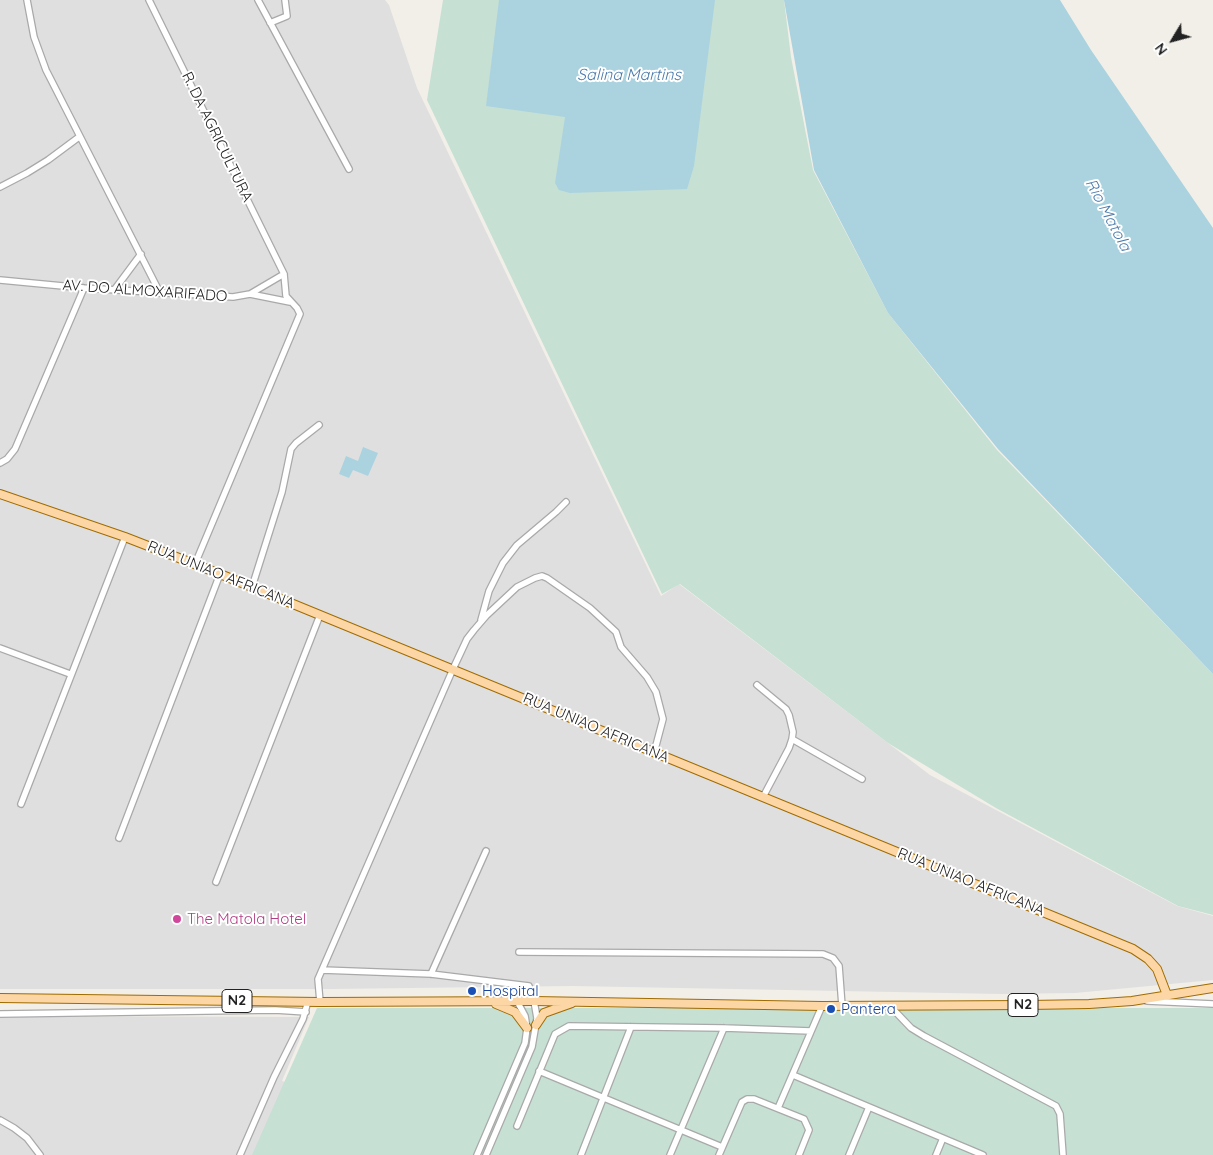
<!DOCTYPE html>
<style>
body{margin:0}
#map{position:relative;width:1213px;height:1155px;overflow:hidden;background:#f2efe9;font-family:Quicksand,sans-serif}
canvas{display:block}
.north{position:absolute;left:1148px;top:15px;width:50px;height:50px;-webkit-text-stroke:4px #fff;paint-order:stroke;rotate:233deg;font-size:14px;font-weight:700;line-height:20px;text-align:center;color:#222}
.north::after{content:'';display:block;margin:auto;width:18px;height:22px;background:#222;clip-path:polygon(50% 0,100% 100%,50% 72%,0 100%)}
</style>
<div id="map">
<canvas width="1213" height="1155"></canvas>
<div class="north">N</div>
</div>
<script>
const ctx = document.querySelector('canvas').getContext('2d');
ctx.lineJoin = 'round';
function paint(path, color) {
  ctx.fillStyle = color;
  ctx.fill(path, 'evenodd');
}
function poly(rows) {
  const path = new Path2D();
  for (const r of rows) {
    path.moveTo(r[0], r[1]);
    for (let i = 2; i < r.length; i += 2) path.lineTo(r[i], r[i + 1]);
  }
  return path;
}
function strokePath(path, color, width, dash) {
  ctx.strokeStyle = color;
  ctx.lineWidth = width;
  ctx.lineCap = dash ? 'butt' : 'round';
  ctx.setLineDash(dash || []);
  ctx.stroke(path);
}
function drawText(font, color, halo, rows, align = 'center') {
  ctx.font = font + ' Quicksand,sans-serif';
  ctx.lineWidth = 4;
  ctx.setLineDash([]);
  ctx.textBaseline = 'middle';
  ctx.strokeStyle = halo;
  ctx.fillStyle = color;
  for (const [text, x, y, turn = 0] of rows) {
    ctx.save();
    ctx.translate(x, y);
    ctx.rotate((+turn || 0) * Math.PI / 180);
    ctx.textAlign = isNaN(turn) ? turn : align;
    if (halo) ctx.strokeText(text, 0, 0);
    ctx.fillText(text, 0, 0);
    ctx.restore();
  }
}
paint(poly([
 [0,0,385,0,389,5,417,88,661,596,679,584,930,775,1177,906,1213,916,1213,980,1075,993,1001,994,572,986,331,989,0,989],
 [0,1016,309,1017,282,1081,332,1095,301,1155,0,1155]
]), '#e0dfdf');
paint(poly([
 [443,0,784,0,791,57,813,170,888,313,997,450,1213,674,1213,915,1178,906,996,808,888,743,680,584,662,594,427,100],
 [317,1008,1213,1008,1213,1155,252,1155]
]), '#c6e0d4');
paint(poly([
 [499,0,715,0,694,166,687,189,570,193,559,190,555,183,565,117,486,106],
 [784,0,1060,0,1091,50,1213,228,1213,674,998,449,888,313,814,170],
 [363,447,378,453,368,476,353,470,349,478,339,474,346,456,358,461]
]), '#aad3df');
const minor = poly([
 [27,0,34,37,46,70,160,293],
 [149,0,281,268,284,274,286,296,297,308,300,314,195,564],
 [258,0,349,169],
 [270,23,287,16,285,0],
 [0,187,27,173,48,160,79,137],
 [0,280,84,288,233,297,250,294,284,274],
 [115,289,141,254],
 [250,294,290,302],
 [0,463,7,459,15,449,84,288],
 [252,587,282,492,291,449,296,443,319,425],
 [481,620,489,591,503,563,517,545,556,512,566,502],
 [0,648,70,674],
 [757,685,786,709,789,715,793,732,792,739,789,748,763,797],
 [792,739,862,779],
 [21,804,125,537],
 [119,838,220,574],
 [216,882,320,615],
 [519,952,823,954,833,958,839,966,842,1006],
 [322,970,431,974,529,986,534,1001,537,1018,532,1047,486,1155],
 [431,974,486,851],
 [1147,1001,1213,1004],
 [320,1002,318,979,453,669,467,639,474,630,487,615,517,587,535,578,542,576,547,578,590,608,616,632,621,647,647,677,656,692,663,719,654,753],
 [890,1006,911,1028,924,1036,1056,1106,1060,1114,1063,1155],
 [0,1014,275,1010,306,1012],
 [539,1071,722,1147],
 [793,1075,983,1155],
 [778,1108,822,1006],
 [0,1120,14,1128,27,1138,40,1155],
 [517,1126,555,1034,569,1026,724,1028,811,1031],
 [240,1155,274,1077,303,1019,308,1001],
 [477,1155,525,1043,527,1028,525,1016,517,1001],
 [581,1155,631,1027],
 [670,1155,724,1028],
 [719,1155,742,1102,747,1099,754,1099,804,1119,809,1130,799,1155],
 [849,1155,869,1107],
 [936,1155,943,1138]
]);
const major = poly([
 [0,494,125,537,220,574,1133,949,1148,959,1157,969,1167,995],
 [0,998,320,1002,534,1001,822,1006,1029,1005,1089,1004,1132,1001,1213,988],
 [496,1004,515,1012,527,1028],
 [536,1025,544,1013,572,1003]
]);
strokePath(minor, '#a9a9a9', 8);
strokePath(major, '#a06b00', 10);
strokePath(minor, '#fff', 5.5);
strokePath(major, '#fcd6a4', 8);
for (const [x, y, r, color] of [
 [177,919,5,"#d1479c"],
 [472,991,5,"#1a4fb4"],
 [831,1009,5,"#1a4fb4"]
]) {
  const dot = new Path2D();
  dot.arc(x, y, r, 0, 2 * Math.PI);
  ctx.fillStyle = color;
  ctx.fill(dot);
  strokePath(dot, '#fff', 2);
}
for (const [x, y, w] of [
 [237,1001,30],
 [1023,1005,30]
]) {
  const box = new Path2D();
  box.roundRect(x - w / 2, y - 11.5, w, 23, 4);
  ctx.fillStyle = '#fff';
  ctx.fill(box);
  strokePath(box, '#222', 1);
}
drawText('bold 14px', '#222', null, [
 ["N2",237,1001],
 ["N2",1023,1005]
]);
drawText('15px', '#222', '#fff', [
 ["R. DA AGRICULTURA",217,137,64],
 ["AV. DO ALMOXARIFADO",145,291,4],
 ["RUA UNIAO AFRICANA",221,575,22],
 ["RUA UNIAO AFRICANA",596,728,23],
 ["RUA UNIAO AFRICANA",971,882,22]
]);
drawText('15px', '#b23c85', '#fff', [
 ["The Matola Hotel",187,919]
], 'left');
drawText('15px', '#164399', '#fff', [
 ["Hospital",482,991],
 ["Pantera",841,1009]
], 'left');
drawText('italic 16px', '#4a7aab', '#fff', [
 ["Salina Martins",629,75],
 ["Rio Matola",1108,215,62]
]);
</script>
